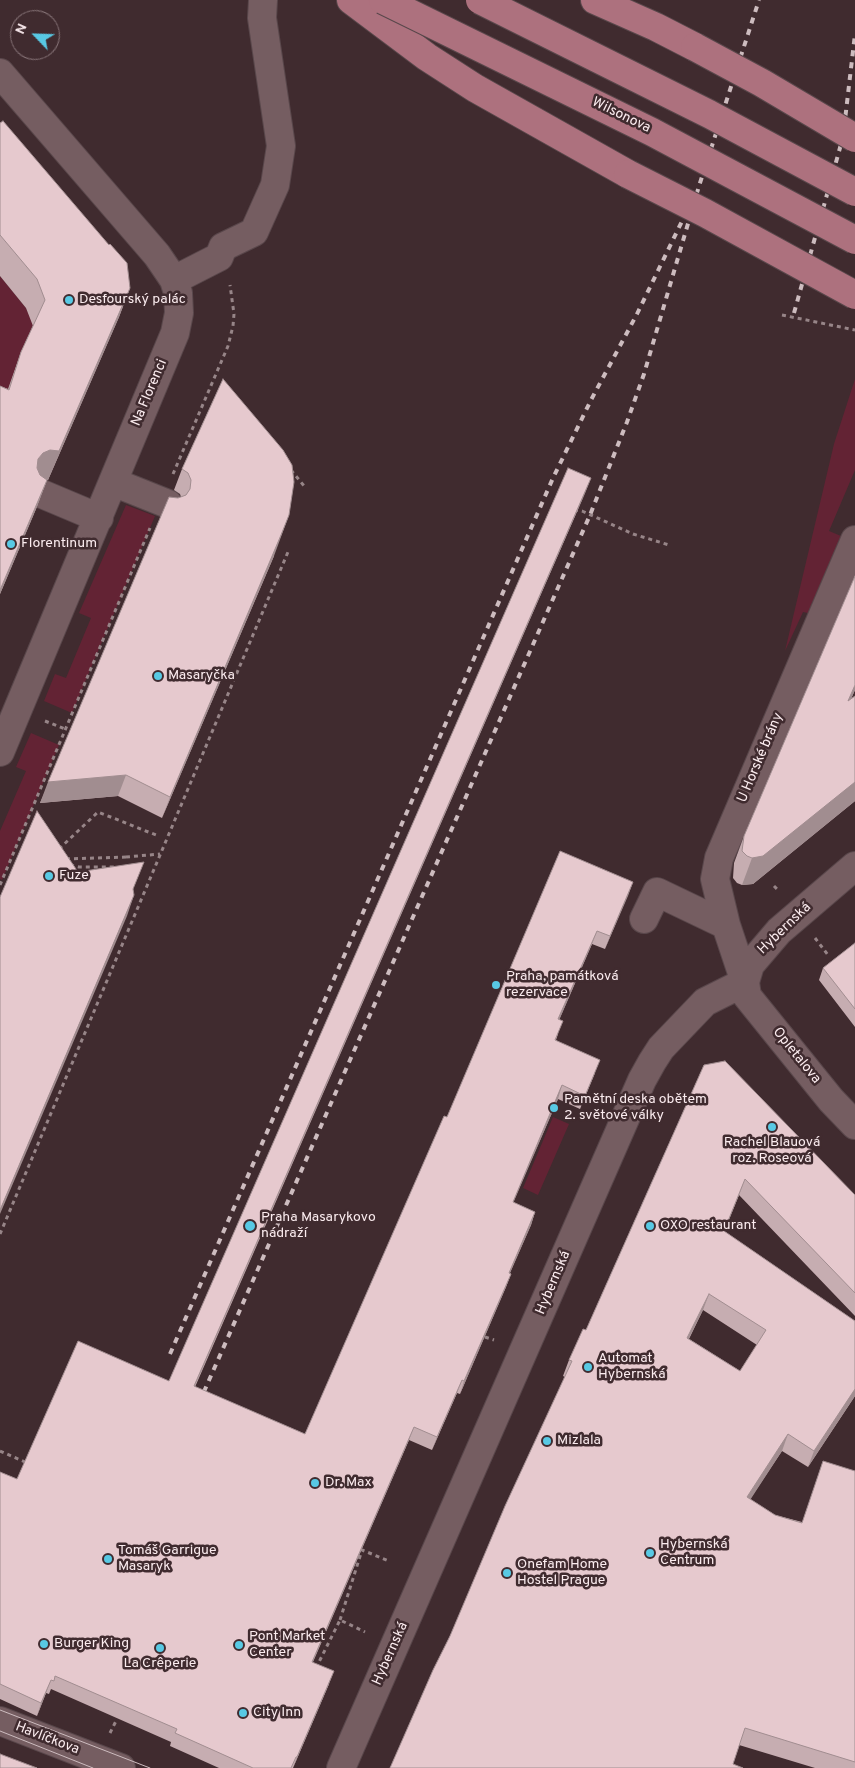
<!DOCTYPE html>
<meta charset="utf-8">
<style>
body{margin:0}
#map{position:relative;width:855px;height:1768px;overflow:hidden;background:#402b2f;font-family:Overpass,sans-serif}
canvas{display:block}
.north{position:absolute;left:10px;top:10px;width:50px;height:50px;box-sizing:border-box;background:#402b2f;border:1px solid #8b787c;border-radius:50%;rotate:294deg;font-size:14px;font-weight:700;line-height:20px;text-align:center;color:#fbecef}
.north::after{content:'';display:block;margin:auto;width:18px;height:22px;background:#58c9e4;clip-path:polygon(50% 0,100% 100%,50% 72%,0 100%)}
</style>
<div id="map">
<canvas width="855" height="1768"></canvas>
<div class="north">N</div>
</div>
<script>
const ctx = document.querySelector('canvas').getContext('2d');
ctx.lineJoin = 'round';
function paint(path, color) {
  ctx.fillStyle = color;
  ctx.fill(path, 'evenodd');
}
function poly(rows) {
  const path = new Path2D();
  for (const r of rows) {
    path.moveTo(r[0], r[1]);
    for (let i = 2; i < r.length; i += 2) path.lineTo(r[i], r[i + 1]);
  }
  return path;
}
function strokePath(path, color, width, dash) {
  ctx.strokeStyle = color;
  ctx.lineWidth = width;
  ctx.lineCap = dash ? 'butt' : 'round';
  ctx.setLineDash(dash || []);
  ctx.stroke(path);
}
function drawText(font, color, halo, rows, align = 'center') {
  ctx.font = font + ' Overpass,sans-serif';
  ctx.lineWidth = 5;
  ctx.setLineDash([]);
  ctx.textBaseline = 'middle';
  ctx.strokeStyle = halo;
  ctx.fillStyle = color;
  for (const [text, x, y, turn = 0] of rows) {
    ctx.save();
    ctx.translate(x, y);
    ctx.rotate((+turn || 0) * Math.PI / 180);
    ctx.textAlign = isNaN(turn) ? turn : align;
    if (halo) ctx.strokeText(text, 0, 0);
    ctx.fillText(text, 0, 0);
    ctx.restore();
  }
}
paint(poly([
 [0,276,26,308,35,329,11,381,0,412],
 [855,379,855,470,829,531,841,536,808,613,803,612,785,651,834,444],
 [126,505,155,516,72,713,44,701,55,674,66,678,91,618,79,613],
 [31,733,59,745,2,880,0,879,0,831,26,771,16,767],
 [553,1117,569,1124,538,1195,523,1188]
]), '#632334');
const minor = poly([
 [0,73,157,255,174,280,178,293,179,313,175,333,0,752],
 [174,280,219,257,223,247,254,232,275,185,281,146,262,18,263,0],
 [113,482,168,504],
 [42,494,99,518],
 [855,540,719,858,715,879,726,925,745,982,747,996,831,1100,855,1125],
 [644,919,657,892,726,925],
 [0,1721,121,1768],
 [341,1768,642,1080,652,1062,661,1048,705,1002,745,982,750,965,779,931,855,866]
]);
const major = poly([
 [351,0,427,57,475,88,628,174],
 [595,0,656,27,695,47]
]);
strokePath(minor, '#59474b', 30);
strokePath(major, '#59474b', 30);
strokePath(poly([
 [782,315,855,330],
 [291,470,305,487],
 [173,474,228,346,233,326,234,314,230,285],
 [574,510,582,511,633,534,669,545],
 [45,721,65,729],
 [59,849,98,812,156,835],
 [66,859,126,857],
 [70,865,79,867,116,867],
 [0,885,150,528],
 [774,886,779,891],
 [815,938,828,955],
 [0,1234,288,552],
 [485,1337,494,1340],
 [0,1451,25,1462],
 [340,1620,362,1550,389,1561],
 [316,1668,340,1620,365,1632],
 [110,1733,117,1719]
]), '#978588', 3, [4, 4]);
strokePath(minor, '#755d61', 28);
strokePath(major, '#ad717e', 28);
strokePath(poly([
 [0,1710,150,1768],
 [0,1731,93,1768]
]), '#cdbcbf', 1);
strokePath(poly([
 [794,313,843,137,855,34],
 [170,1354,553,478,591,400,637,314,685,215],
 [199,1403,590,515,627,422,644,374,699,186,759,0]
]), '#cdbcbf', 4, [6, 6]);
const majorBridge = poly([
 [383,0,652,132,855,240],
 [480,0,709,114,855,192],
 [695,47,762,83,855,138],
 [628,174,705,213,855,295]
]);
strokePath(majorBridge, '#59474b', 30, []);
strokePath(poly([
 [126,857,160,854]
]), '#978588', 3, [4, 4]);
strokePath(majorBridge, '#ad717e', 28);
paint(poly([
 [0,123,130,288,119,317,48,480,47,480,36,509,0,594,0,386,8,389,21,352,33,326,26,308,0,276],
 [223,379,274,556,162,818,118,796,40,803,178,498,181,497,180,494,174,490,182,469],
 [586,491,195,1387,305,1434,447,1117,633,882,605,949,592,944,559,1020,558,1034,556,1040,595,1073,580,1109,558,1099,513,1202,535,1212,531,1225,510,1273,511,1274,506,1287,460,1394,457,1393,432,1450,409,1440,313,1662,329,1684,293,1768,219,1768,170,1746,171,1742,51,1689,49,1694,46,1693,37,1716,0,1699,0,1472,17,1479,169,1381],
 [855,576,855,690,851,699,855,696,855,801,753,884,742,885,737,883,733,878,734,863,744,836],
 [855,943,855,1027,819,980,823,968],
 [704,1065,855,1195,855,1316,739,1195,724,1231,855,1321,855,1396,808,1467,782,1451,750,1499,775,1515,802,1522,855,1471,855,1768,815,1768,739,1745,390,1768,450,1636,565,1377,563,1376,569,1360,586,1330],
 [703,1310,757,1345,740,1371,689,1339]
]), '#c6adb1');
paint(poly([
 [130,288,119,317,48,480,40,479,32,482,38,459,43,453],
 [591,478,586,491,189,1399,194,1386],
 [47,480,36,509,0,594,0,590],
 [289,515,274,556,162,818,170,797],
 [855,685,855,690,838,728,848,701],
 [126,775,118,796,40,803,48,782],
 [855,782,855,801,753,884,742,885,752,858],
 [633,882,628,896,605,949,610,936],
 [134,895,127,916,0,1214,0,1210],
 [597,931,592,944,554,1032,558,1019],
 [562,1085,558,1099,508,1215,513,1202],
 [745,1179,739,1195,718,1247,724,1231],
 [535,1212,531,1225,504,1286,509,1273],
 [511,1274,506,1287,460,1394,464,1381],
 [709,1294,703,1310,681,1354,687,1338],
 [462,1380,457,1393,432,1450,437,1437],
 [855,1389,855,1396,808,1467,814,1451],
 [414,1427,409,1440,307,1675,312,1662],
 [788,1434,782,1451,741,1514,747,1497],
 [334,1671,329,1684,293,1768,297,1757],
 [51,1680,46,1693,37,1716,41,1703]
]), '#a18d90');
const building = poly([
 [3,121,109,245,110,244,127,263,130,288,59,451,50,450,43,453,38,459,37,468,40,475,47,480,0,590,0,386,9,390,21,352,45,300,37,279,0,235,0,123,3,121],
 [223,379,283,450,292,465,294,482,289,515,281,535,170,797,126,775,48,782,169,497,178,498,186,495,190,489,191,480,188,473,182,469,223,379],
 [568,468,591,478,194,1386,305,1434,444,1116,447,1117,560,851,633,882,610,936,597,931,558,1019,563,1021,555,1040,600,1060,585,1096,562,1085,513,1202,535,1212,509,1273,511,1274,464,1381,462,1380,437,1437,414,1427,312,1662,334,1671,297,1757,296,1757,291,1768,253,1768,175,1733,177,1729,55,1676,54,1681,51,1680,41,1703,0,1684,0,1472,17,1479,78,1341,169,1381,568,468],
 [855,576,855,685,848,701,855,696,855,782,763,856,752,858,747,856,742,851,744,836,855,576],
 [37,811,78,872,144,862,133,889,134,895,0,1210,0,897,37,811],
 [855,943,855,1009,823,968,855,943],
 [725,1061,855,1195,855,1293,745,1179,724,1231,855,1321,855,1389,814,1451,788,1434,747,1497,775,1515,802,1523,823,1461,855,1471,855,1762,745,1728,733,1764,743,1768,390,1768,433,1670,450,1636,505,1506,572,1361,569,1360,583,1329,586,1330,704,1065,725,1061],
 [709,1294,766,1330,740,1371,687,1338,709,1294],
 [0,1754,37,1768,0,1768,0,1754]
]);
paint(building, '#e6c9ce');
strokePath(building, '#a18d90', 1);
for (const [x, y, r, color] of [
 [69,300,5,"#58c9e4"],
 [11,544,5,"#58c9e4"],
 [158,676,5,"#58c9e4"],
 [49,876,5,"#58c9e4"],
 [496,985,5,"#58c9e4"],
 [554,1108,5,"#58c9e4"],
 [772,1127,5,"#58c9e4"],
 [250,1226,6,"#58c9e4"],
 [650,1226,5,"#58c9e4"],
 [588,1367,5,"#58c9e4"],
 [547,1441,5,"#58c9e4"],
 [315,1483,5,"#58c9e4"],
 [650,1553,5,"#58c9e4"],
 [108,1559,5,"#58c9e4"],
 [507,1573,5,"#58c9e4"],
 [44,1644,5,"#58c9e4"],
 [239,1645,5,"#58c9e4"],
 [160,1648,5,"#58c9e4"],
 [243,1713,5,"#58c9e4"]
]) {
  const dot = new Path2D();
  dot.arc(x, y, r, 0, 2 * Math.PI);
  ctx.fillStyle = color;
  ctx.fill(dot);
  strokePath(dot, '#402b2f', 2);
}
drawText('14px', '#fbecef', '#402b2f', [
 ["Wilsonova",621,116,26],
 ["Na Florenci",150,393,-67],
 ["U Horské brány",761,758,-67],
 ["Hybernská",785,929,-44],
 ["Opletalova",796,1056,51],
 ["Hybernská",554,1283,-67],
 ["Hybernská",391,1654,-66],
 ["Havlíčkova",47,1739,21]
]);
drawText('14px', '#fbecef', '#402b2f', [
 ["Desfourský palác",79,300],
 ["Florentinum",21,544],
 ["Masaryčka",168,676],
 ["Fuze",59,876],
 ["Praha, památková",506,977],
 ["rezervace",506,993],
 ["Pamětní deska obětem",564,1100],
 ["2. světové války",564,1116],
 ["Rachel Blauová",772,1143,"center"],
 ["roz. Roseová",772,1159,"center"],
 ["Praha Masarykovo",261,1218],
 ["nádraží",261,1234],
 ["OXO restaurant",660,1226],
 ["Automat",598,1359],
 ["Hybernská",598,1375],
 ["Mizlala",557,1441],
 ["Dr. Max",325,1483],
 ["Hybernská",660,1545],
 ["Centrum",660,1561],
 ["Tomáš Garrigue",118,1551],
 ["Masaryk",118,1567],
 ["Onefam Home",517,1565],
 ["Hostel Prague",517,1581],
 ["Pont Market",249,1637],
 ["Center",249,1653],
 ["Burger King",54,1644],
 ["La Crêperie",160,1664,"center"],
 ["City Inn",253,1713]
], 'left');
</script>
